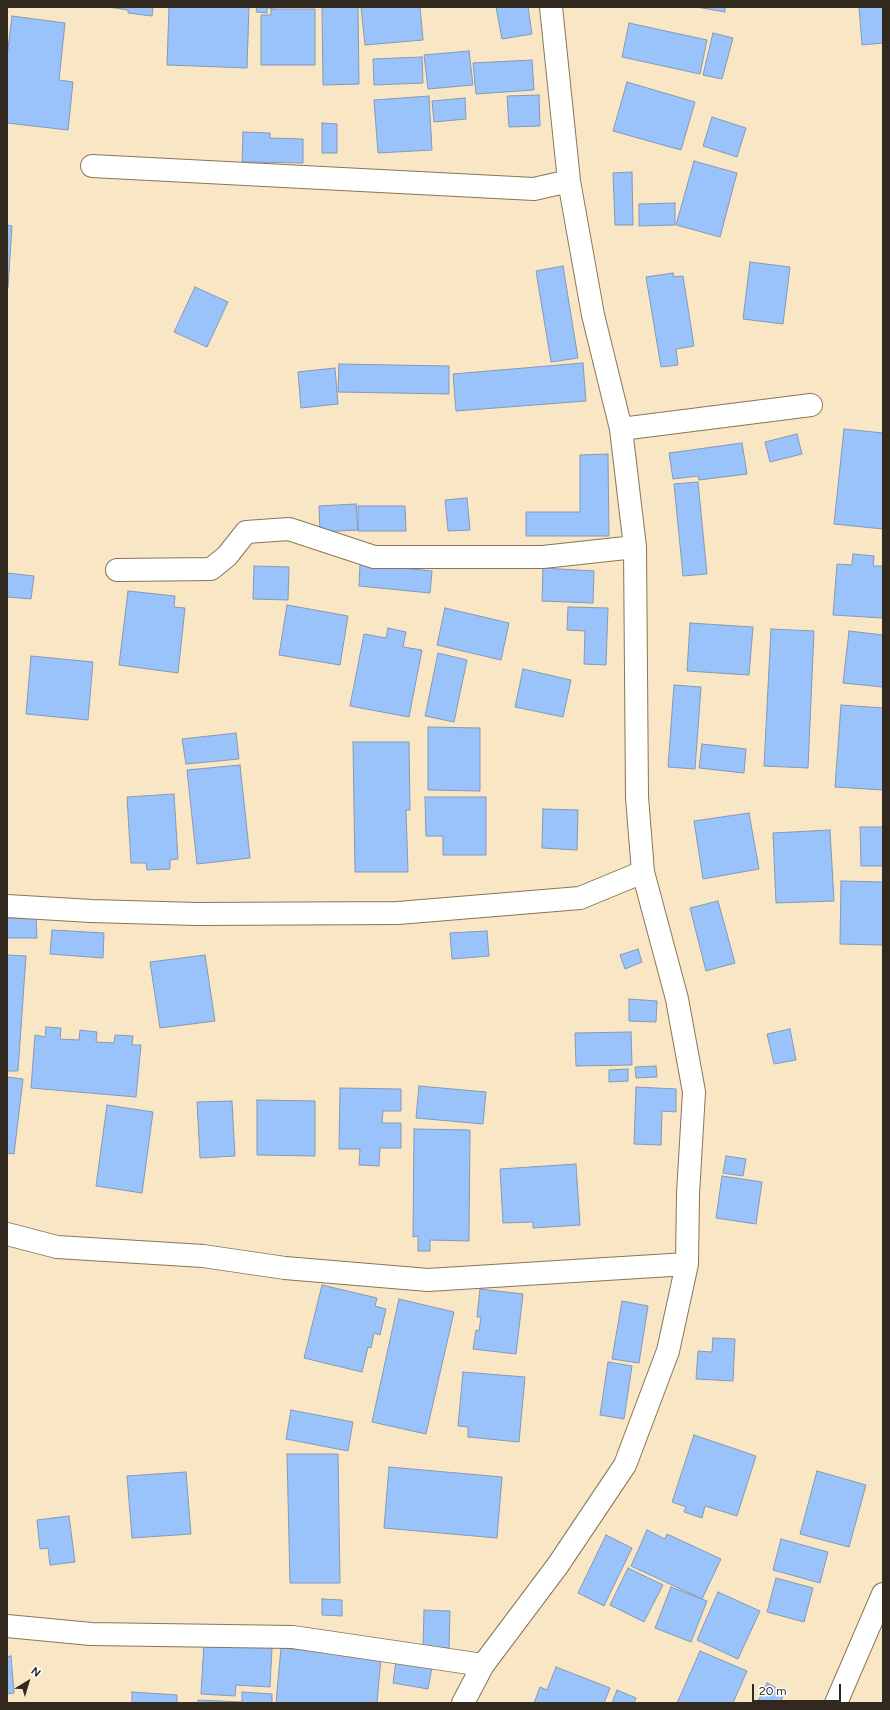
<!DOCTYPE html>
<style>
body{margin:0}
#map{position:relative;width:890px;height:1710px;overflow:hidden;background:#f9e6c5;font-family:Figtree,sans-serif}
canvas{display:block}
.frame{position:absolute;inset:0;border:8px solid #31291d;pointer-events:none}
.north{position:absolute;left:8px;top:1662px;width:40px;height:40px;-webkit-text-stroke:3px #fff;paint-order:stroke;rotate:38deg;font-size:11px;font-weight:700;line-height:16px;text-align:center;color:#31291d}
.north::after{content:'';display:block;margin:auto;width:14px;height:18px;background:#31291d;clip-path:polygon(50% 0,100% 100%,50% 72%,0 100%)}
.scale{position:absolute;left:752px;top:1684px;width:89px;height:18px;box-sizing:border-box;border:2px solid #31291d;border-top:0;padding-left:5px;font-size:12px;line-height:14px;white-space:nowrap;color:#31291d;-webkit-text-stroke:3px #fff;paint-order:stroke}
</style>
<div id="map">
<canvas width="890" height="1710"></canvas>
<div class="frame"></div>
<div class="north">N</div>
<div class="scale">20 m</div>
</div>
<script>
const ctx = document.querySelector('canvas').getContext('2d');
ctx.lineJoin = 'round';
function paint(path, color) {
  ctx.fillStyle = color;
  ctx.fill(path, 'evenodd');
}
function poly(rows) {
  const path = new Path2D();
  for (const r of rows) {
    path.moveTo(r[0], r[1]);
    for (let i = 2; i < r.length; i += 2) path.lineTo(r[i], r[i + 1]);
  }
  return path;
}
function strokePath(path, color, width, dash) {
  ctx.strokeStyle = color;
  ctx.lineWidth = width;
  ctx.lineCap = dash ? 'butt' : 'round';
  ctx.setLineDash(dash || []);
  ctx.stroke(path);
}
const building = poly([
 [108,7,153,7,152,16,128,13,128,10,108,7],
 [169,7,249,7,247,68,167,65,169,7],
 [257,7,274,7,274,8,267,8,267,13,256,12,257,7],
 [322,7,358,7,359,84,323,85,322,7],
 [361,7,420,7,423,40,365,45,361,7],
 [496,7,528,7,532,34,502,39,496,7],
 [696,7,725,7,725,12,696,7],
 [859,7,883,7,883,43,862,45,859,7],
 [271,9,315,9,315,65,261,65,261,15,271,15,271,9],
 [12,16,65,23,59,80,73,82,68,130,7,123,7,57,12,16],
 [629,23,707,40,700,74,622,57,629,23],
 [713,33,733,38,722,79,703,75,713,33],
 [469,51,473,85,428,89,424,55,469,51],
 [422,57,423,83,374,85,373,59,422,57],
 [532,60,534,90,476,94,473,63,532,60],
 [627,82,695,102,681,150,613,131,627,82],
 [539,95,540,126,509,127,507,96,539,95],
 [429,96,432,150,378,153,374,100,429,96],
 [465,98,466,119,434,122,432,101,465,98],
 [712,117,746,128,737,157,703,146,712,117],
 [322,123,337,124,337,153,322,153,322,123],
 [243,132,270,133,270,138,303,139,303,163,242,162,243,132],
 [694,161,737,173,720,237,676,225,694,161],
 [632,172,633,225,615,225,613,173,632,172],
 [675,203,675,225,639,226,639,204,675,203],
 [7,225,12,226,8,288,7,288,7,225],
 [750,262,790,267,783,324,743,319,750,262],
 [563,266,578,358,551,362,536,271,563,266],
 [673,273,674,277,683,276,694,346,676,349,678,365,661,367,646,277,673,273],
 [195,287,228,302,207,347,174,332,195,287],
 [583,363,586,401,456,411,453,374,583,363],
 [339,364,449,366,449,394,338,392,339,364],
 [335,368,338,404,301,408,298,372,335,368],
 [844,429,883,433,883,529,834,524,844,429],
 [797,434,802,454,770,462,765,442,797,434],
 [742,443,747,474,699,480,698,476,673,479,669,453,742,443],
 [608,454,609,536,526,536,526,512,580,512,580,455,608,454],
 [698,482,707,574,683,576,674,484,698,482],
 [467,498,470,530,448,531,445,500,467,498],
 [356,504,358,530,320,532,319,506,356,504],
 [358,506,405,506,406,531,358,531,358,506],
 [853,554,874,556,873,566,883,566,883,618,833,615,837,564,852,565,853,554],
 [360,564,432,571,430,593,359,586,360,564],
 [254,566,289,567,288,600,253,599,254,566],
 [543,568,594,571,593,603,542,601,543,568],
 [7,573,34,576,31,599,7,597,7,573],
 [128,591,175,596,174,607,185,608,178,673,119,665,128,591],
 [287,605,348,616,340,665,279,655,287,605],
 [568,607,608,608,606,665,584,664,585,631,567,630,568,607],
 [445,608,509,623,501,660,437,645,445,608],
 [690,623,753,627,749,675,687,671,690,623],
 [388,628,406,632,403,647,422,650,409,717,350,706,364,634,386,638,388,628],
 [771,629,814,631,808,768,764,766,771,629],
 [849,631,883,635,883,687,843,683,849,631],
 [438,653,467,660,454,722,425,716,438,653],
 [31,656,93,662,88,720,26,714,31,656],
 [523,669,571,680,563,717,515,707,523,669],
 [674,685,701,687,695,769,668,767,674,685],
 [841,705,883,708,883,790,835,787,841,705],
 [428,727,480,728,480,791,428,790,428,727],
 [236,733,239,759,186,764,182,739,236,733],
 [353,742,409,742,410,810,406,810,408,872,355,872,353,742],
 [702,744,746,749,744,773,699,768,702,744],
 [240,765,250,858,197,864,187,770,240,765],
 [174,794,178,859,170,860,170,869,147,870,146,863,131,863,127,797,174,794],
 [425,797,486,797,486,855,443,855,443,836,426,836,425,797],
 [543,809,578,810,577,850,542,848,543,809],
 [749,813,759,869,703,879,694,821,749,813],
 [860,827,883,827,883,866,861,866,860,827],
 [830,830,834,901,776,903,773,833,830,830],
 [841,881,883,882,883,945,840,944,841,881],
 [718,901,735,963,706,971,690,908,718,901],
 [7,918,36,918,37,938,7,938,7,918],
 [52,930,104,933,103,958,50,954,52,930],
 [487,931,489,956,452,959,450,933,487,931],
 [638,949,642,962,625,969,620,955,638,949],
 [7,955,26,956,18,1071,7,1071,7,955],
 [205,955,215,1021,160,1028,150,962,205,955],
 [629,999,657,1001,656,1022,629,1021,629,999],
 [46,1027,61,1028,60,1039,79,1040,80,1030,97,1032,96,1042,114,1043,115,1035,133,1036,132,1045,141,1045,136,1097,31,1088,35,1035,45,1037,46,1027],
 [790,1029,796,1060,774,1064,767,1034,790,1029],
 [631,1032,632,1065,576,1066,575,1033,631,1032],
 [656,1066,657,1077,636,1078,635,1067,656,1066],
 [628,1069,628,1081,609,1082,609,1070,628,1069],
 [7,1077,23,1079,14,1154,7,1153,7,1077],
 [419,1086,486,1092,483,1124,416,1118,419,1086],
 [636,1087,676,1089,676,1112,662,1111,661,1145,634,1144,636,1087],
 [340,1088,401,1089,401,1111,383,1111,382,1123,401,1123,401,1148,380,1148,379,1166,359,1165,360,1149,339,1149,340,1088],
 [257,1100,315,1101,315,1156,257,1155,257,1100],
 [232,1101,235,1156,200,1158,197,1102,232,1101],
 [107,1105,153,1112,142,1193,96,1186,107,1105],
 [414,1129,470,1130,469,1241,430,1240,430,1251,418,1251,418,1236,413,1237,414,1129],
 [726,1156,746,1159,743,1176,723,1173,726,1156],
 [576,1164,580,1225,533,1228,533,1222,503,1223,500,1169,576,1164],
 [722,1176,762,1182,756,1224,716,1218,722,1176],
 [322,1285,377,1298,375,1306,386,1309,380,1335,374,1333,371,1348,368,1347,362,1372,304,1358,322,1285],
 [480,1289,523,1294,516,1354,473,1349,476,1330,479,1331,481,1317,477,1317,480,1289],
 [399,1299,454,1312,426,1434,372,1422,399,1299],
 [622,1301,648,1306,639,1363,612,1359,622,1301],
 [713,1338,735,1339,733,1381,696,1379,698,1351,712,1352,713,1338],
 [608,1362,632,1366,624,1419,600,1415,608,1362],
 [463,1372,525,1377,519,1442,468,1437,468,1427,458,1426,463,1372],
 [291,1410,353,1422,348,1451,286,1439,291,1410],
 [694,1435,756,1456,737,1516,705,1506,702,1518,684,1512,686,1507,672,1502,694,1435],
 [287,1454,338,1454,340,1583,290,1583,287,1454],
 [389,1467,502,1477,497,1538,384,1528,389,1467],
 [817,1471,866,1485,849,1547,800,1534,817,1471],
 [186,1472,191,1534,132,1538,127,1476,186,1472],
 [69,1516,75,1562,50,1565,48,1548,40,1549,37,1520,69,1516],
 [647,1530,665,1539,667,1534,721,1559,702,1599,631,1566,647,1530],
 [606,1535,632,1548,604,1606,578,1593,606,1535],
 [781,1539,828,1552,820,1583,773,1570,781,1539],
 [628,1568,663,1585,644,1622,610,1605,628,1568],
 [776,1578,813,1588,804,1622,767,1612,776,1578],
 [671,1587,707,1601,691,1642,655,1628,671,1587],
 [718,1592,760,1611,738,1659,697,1640,718,1592],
 [322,1599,342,1600,342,1616,322,1615,322,1599],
 [424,1610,450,1611,449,1648,423,1648,424,1610],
 [204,1643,272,1648,270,1687,236,1685,235,1696,201,1694,204,1643],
 [281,1648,381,1658,377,1703,276,1703,281,1648],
 [700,1651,747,1671,733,1703,677,1703,700,1651],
 [11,1656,14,1693,7,1694,7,1657,11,1656],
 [396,1661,432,1667,428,1689,393,1683,396,1661],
 [556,1667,610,1688,604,1703,534,1703,540,1687,547,1690,556,1667],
 [767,1683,785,1692,780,1703,757,1703,767,1683],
 [617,1690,636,1698,634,1703,612,1703,617,1690],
 [132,1692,177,1695,177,1703,132,1703,132,1692],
 [242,1692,272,1694,272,1703,198,1703,198,1700,242,1702,242,1692]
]);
paint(building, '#9ac2fb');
strokePath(building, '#8599b5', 1);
const minor = poly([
 [92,166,534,189,569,181],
 [621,429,811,405],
 [117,570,211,569,227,556,246,532,289,529,374,557,543,557,635,547],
 [7,906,91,911,197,914,398,913,580,898,643,872],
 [7,1234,57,1247,203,1256,285,1268,428,1280,687,1264],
 [7,1626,91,1634,293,1637,483,1665],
 [463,1703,483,1665,558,1565,625,1465,668,1351,687,1264,688,1194,694,1092,677,999,643,872,637,797,635,547,621,429,593,315,569,181,551,7],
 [836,1703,883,1594]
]);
strokePath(minor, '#887658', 24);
strokePath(minor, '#fff', 22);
</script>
